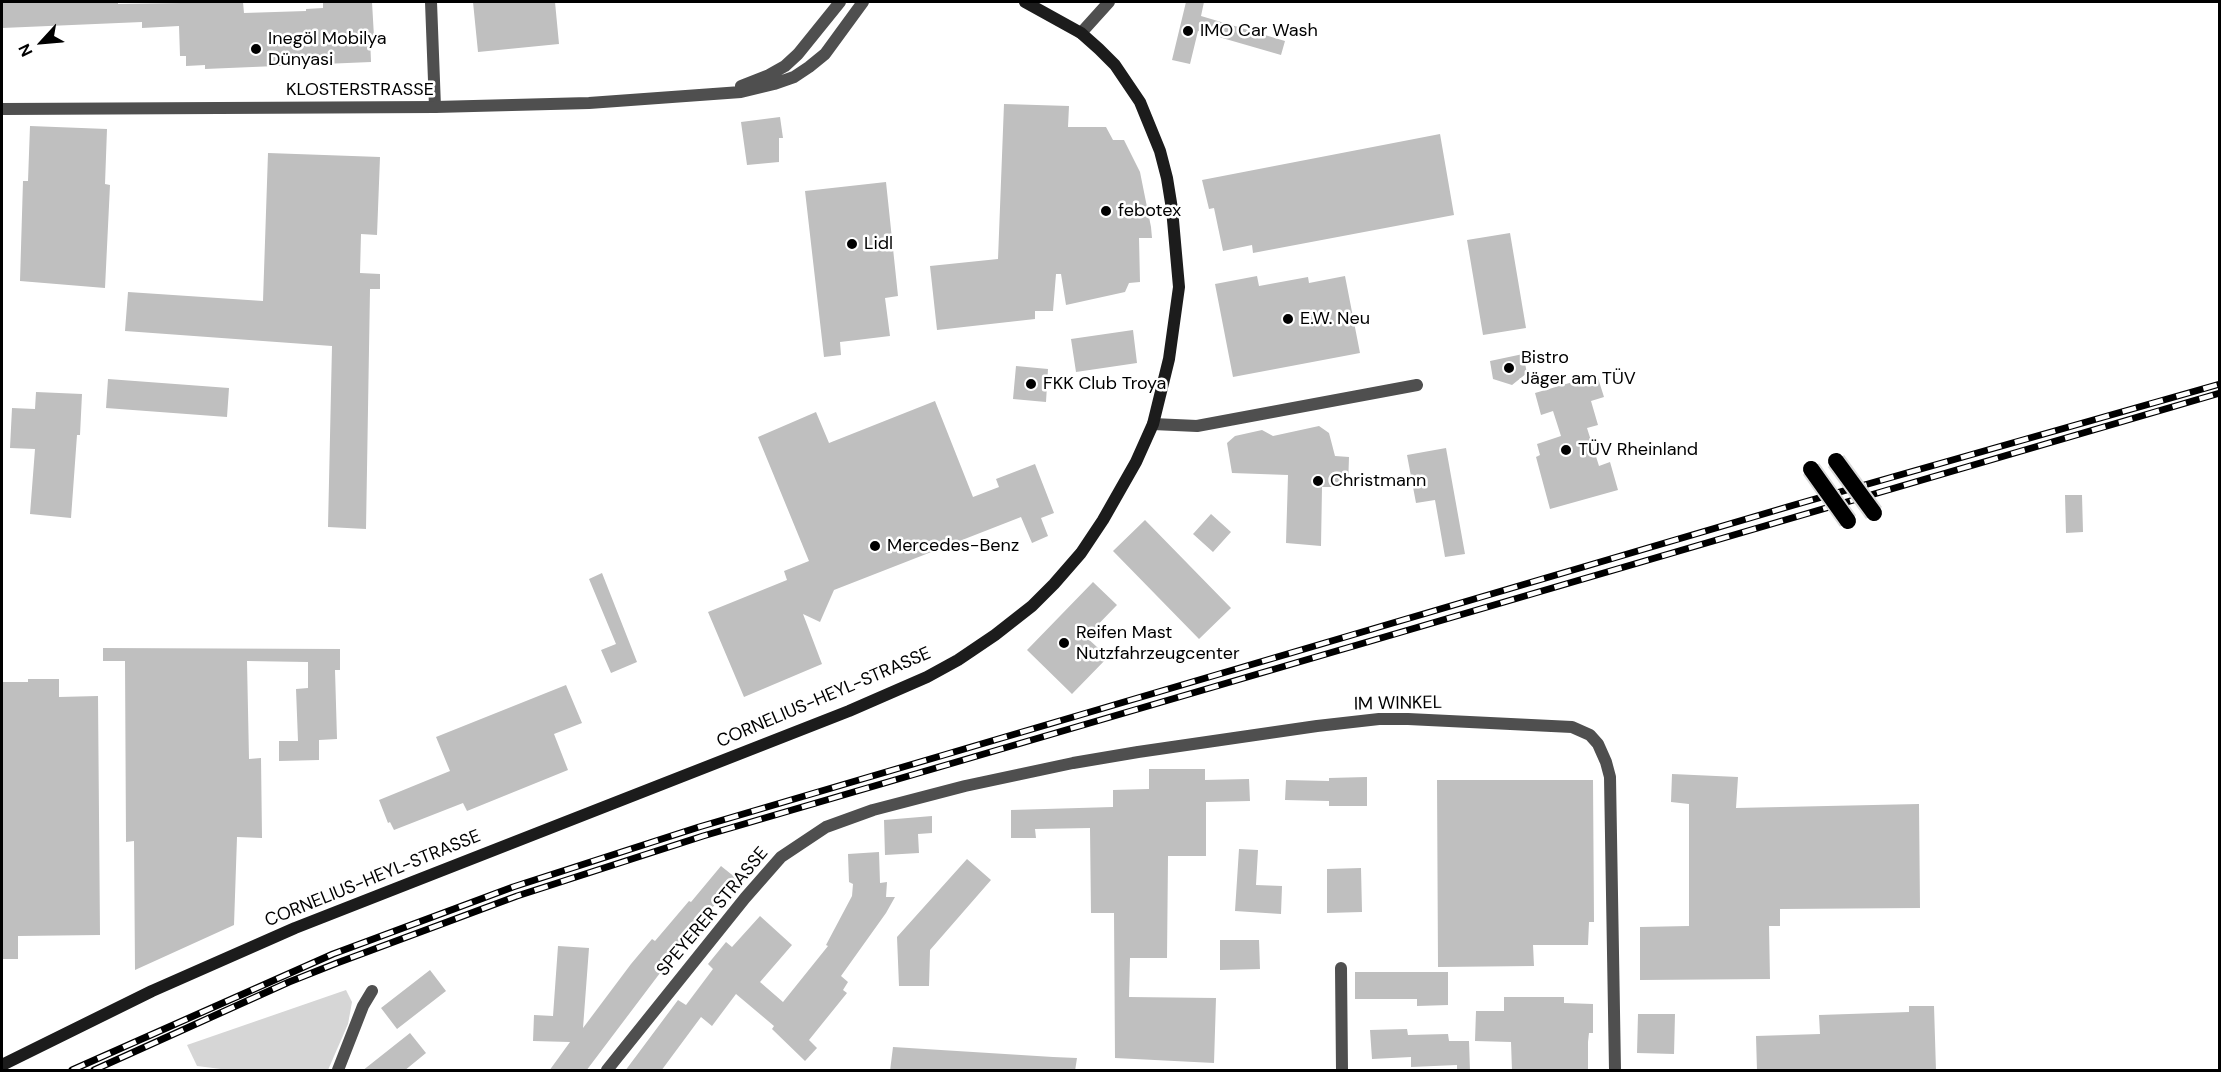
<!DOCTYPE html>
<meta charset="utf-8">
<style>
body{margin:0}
#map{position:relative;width:2221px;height:1072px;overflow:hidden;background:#fff;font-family:"DM Sans",sans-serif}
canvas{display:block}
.frame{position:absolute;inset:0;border:3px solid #000;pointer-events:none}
.north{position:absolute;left:12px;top:12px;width:60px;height:60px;-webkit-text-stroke:4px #fff;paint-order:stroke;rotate:244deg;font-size:16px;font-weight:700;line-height:24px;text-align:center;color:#000}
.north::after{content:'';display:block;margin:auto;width:21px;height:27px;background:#000;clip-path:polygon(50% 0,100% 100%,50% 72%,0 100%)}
</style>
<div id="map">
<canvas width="2221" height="1072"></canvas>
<div class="frame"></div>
<div class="north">N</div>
</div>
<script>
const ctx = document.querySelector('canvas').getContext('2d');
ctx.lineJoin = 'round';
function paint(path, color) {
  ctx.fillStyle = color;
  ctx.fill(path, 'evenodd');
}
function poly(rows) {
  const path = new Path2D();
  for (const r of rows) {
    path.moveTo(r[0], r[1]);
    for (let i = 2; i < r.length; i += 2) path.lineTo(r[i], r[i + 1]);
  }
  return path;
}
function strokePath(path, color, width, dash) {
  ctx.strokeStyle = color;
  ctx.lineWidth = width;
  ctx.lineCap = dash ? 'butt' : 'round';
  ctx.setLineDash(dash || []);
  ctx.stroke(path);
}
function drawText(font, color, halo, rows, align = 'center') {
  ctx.font = font + ' "DM Sans",sans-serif';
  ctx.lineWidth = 5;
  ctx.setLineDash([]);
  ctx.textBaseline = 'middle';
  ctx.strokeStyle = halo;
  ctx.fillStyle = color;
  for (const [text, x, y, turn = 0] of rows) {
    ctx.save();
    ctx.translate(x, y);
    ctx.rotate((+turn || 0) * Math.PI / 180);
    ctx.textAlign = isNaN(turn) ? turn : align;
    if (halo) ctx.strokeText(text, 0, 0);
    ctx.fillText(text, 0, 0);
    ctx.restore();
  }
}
paint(poly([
 [346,990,352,1002,348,1024,328,1070,229,1070,197,1066,187,1045]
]), '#d6d6d6');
paint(poly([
 [2,2,118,2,118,4,243,2,244,13,306,11,306,9,323,8,323,2,372,2,374,37,370,37,371,62,205,69,205,65,186,66,186,56,180,56,179,26,142,28,142,22,2,28],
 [473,2,555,2,559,44,478,52],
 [1186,2,1204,2,1201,16,1285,41,1281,55,1198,31,1190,64,1172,60],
 [1004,104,1069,106,1068,127,1106,127,1113,140,1124,140,1140,172,1151,227,1152,238,1139,238,1140,282,1129,283,1125,292,1066,305,1061,274,1056,274,1053,311,1035,311,1035,319,937,330,930,266,998,259],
 [780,117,783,138,779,138,779,162,747,165,741,122],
 [30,126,107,129,105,184,110,185,105,288,20,281,23,181,28,181],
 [1440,134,1454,215,1253,253,1252,245,1223,251,1214,208,1209,209,1202,180],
 [268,153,380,157,377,235,361,234,360,273,380,274,380,289,370,289,366,529,328,527,332,346,125,331,128,292,263,301],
 [886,182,898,296,885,298,890,336,840,342,841,355,824,357,805,191],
 [1510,233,1526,328,1483,335,1467,240],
 [1257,276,1259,286,1308,277,1309,283,1345,276,1360,353,1233,377,1215,284],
 [1133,330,1137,363,1076,372,1071,339],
 [1523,354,1527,373,1512,385,1493,379,1490,361],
 [1016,366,1048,369,1046,402,1013,399],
 [1597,375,1604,397,1591,401,1598,425,1587,428,1599,466,1610,462,1618,490,1550,509,1536,457,1540,455,1537,444,1561,436,1553,411,1541,415,1535,393],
 [108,379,229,388,227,417,106,408],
 [36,392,82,394,80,435,77,435,71,518,30,514,35,449,10,448,12,408,35,409],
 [935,401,973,497,999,487,996,479,1035,464,1054,513,1041,518,1048,536,1032,543,1021,517,834,590,820,622,803,614,822,664,744,697,708,612,787,580,784,571,809,561,758,437,816,412,829,443],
 [1319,426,1329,433,1335,456,1349,457,1348,487,1322,487,1321,546,1286,543,1288,475,1232,473,1227,443,1235,436,1262,430,1273,436],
 [1446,448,1465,554,1445,557,1435,500,1416,503,1407,455],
 [2065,495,2082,495,2083,532,2066,533],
 [1211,514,1231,532,1213,552,1193,534],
 [1145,520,1231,608,1199,639,1113,551],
 [602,573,637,662,611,673,601,650,616,644,589,579],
 [1093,582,1117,605,1086,637,1108,657,1072,694,1027,650],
 [103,648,340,649,340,670,335,670,337,739,319,740,319,760,279,761,279,741,298,741,296,689,308,688,308,662,247,661,249,759,261,758,262,838,237,837,234,925,135,970,134,841,126,842,125,661,103,661],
 [28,679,59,679,59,697,98,696,100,935,18,936,18,959,2,959,2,682,28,682],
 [566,685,582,723,554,734,568,770,467,811,463,803,394,830,390,822,388,823,379,800,450,771,436,737],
 [1149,769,1205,769,1205,780,1249,779,1250,801,1206,802,1206,856,1168,856,1167,958,1130,958,1129,997,1216,998,1214,1063,1115,1058,1114,913,1091,913,1090,828,1035,829,1036,838,1011,838,1011,810,1113,807,1113,790,1149,789],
 [1672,774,1738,777,1736,808,1919,804,1920,908,1780,909,1780,926,1769,926,1770,979,1640,980,1640,927,1689,926,1689,804,1671,802],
 [1367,777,1367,806,1329,806,1329,801,1285,800,1286,780,1329,781,1329,778],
 [1437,780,1593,780,1594,922,1589,922,1588,945,1533,945,1534,966,1438,967],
 [932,816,932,833,918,834,919,853,885,855,884,820],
 [1239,849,1258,850,1256,885,1282,886,1281,914,1235,911],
 [879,852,880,883,887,882,886,897,895,897,886,913,841,976,848,982,843,990,847,993,809,1040,817,1048,805,1061,772,1029,774,1026,736,994,712,1026,701,1017,661,1071,625,1071,678,1000,686,1005,713,969,708,964,726,942,732,947,760,916,792,945,760,982,783,1002,828,946,826,945,852,896,853,884,849,882,848,854],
 [967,859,991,880,930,950,929,986,899,986,897,937],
 [721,866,736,878,660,973,586,1071,549,1071,570,1042,533,1041,534,1015,553,1016,558,946,589,948,583,1028,631,964,652,939,655,941,689,901,691,902],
 [1361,868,1362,912,1327,913,1327,869],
 [1220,940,1259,940,1260,969,1220,970],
 [430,970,446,991,397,1029,381,1008],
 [1355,972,1448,972,1448,1005,1417,1006,1417,999,1355,999],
 [1504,997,1564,997,1564,1003,1593,1004,1593,1033,1589,1033,1588,1042,1588,1071,1512,1071,1511,1042,1475,1041,1476,1011,1504,1011],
 [1909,1006,1934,1006,1936,1071,1757,1071,1756,1036,1820,1034,1819,1015,1909,1012],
 [1638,1014,1675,1014,1674,1054,1637,1053],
 [1407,1029,1408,1035,1448,1034,1449,1041,1469,1041,1470,1071,1457,1071,1457,1065,1411,1067,1411,1057,1372,1059,1370,1030],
 [410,1033,426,1053,404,1071,362,1071],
 [893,1047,1053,1057,1077,1058,1075,1071,890,1071]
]), '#bfbfbf');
strokePath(poly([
 [431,2,435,107],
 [1081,33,1109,2],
 [1153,424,1197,426,1417,385],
 [1341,968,1342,1070],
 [338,1070,363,1006,372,991],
 [607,1070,745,898,781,857,826,827,873,810,965,786,1073,763,1138,752,1317,726,1379,719,1408,719,1572,727,1590,735,1598,744,1606,762,1610,777,1615,1070]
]), '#4f4f4f', 12);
strokePath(poly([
 [741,86,769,75,785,66,798,54,840,2],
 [2,109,435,107,589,103,741,92,774,84,794,77,809,67,825,54,863,2]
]), '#4f4f4f', 12);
strokePath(poly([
 [2,1065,152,991,295,928,849,711,927,677,958,660,995,635,1032,606,1054,584,1081,553,1103,520,1136,462,1153,424,1169,359,1179,287,1172,209,1167,178,1160,151,1140,102,1115,65,1099,49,1081,33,1025,2]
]), '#1c1c1c', 12);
const rail = poly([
 [72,1070,333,954,513,887,699,827,1794,505,2220,384],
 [94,1070,289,982,337,963,517,896,703,836,2220,393]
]);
strokePath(rail, '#000', 7);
strokePath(rail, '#fff', 4.5, [14]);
const trunkBridge = poly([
 [1836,461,1874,513],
 [1811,469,1848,521]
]);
strokePath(trunkBridge, '#dbdbdb', 20, []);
strokePath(trunkBridge, '#000', 16);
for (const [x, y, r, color] of [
 [1188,31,6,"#000"],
 [256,49,6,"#000"],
 [1106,211,6,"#000"],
 [852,244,6,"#000"],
 [1288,319,6,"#000"],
 [1509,368,6,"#000"],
 [1031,384,6,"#000"],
 [1566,450,6,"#000"],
 [1318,481,6,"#000"],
 [875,546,6,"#000"],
 [1064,643,6,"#000"]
]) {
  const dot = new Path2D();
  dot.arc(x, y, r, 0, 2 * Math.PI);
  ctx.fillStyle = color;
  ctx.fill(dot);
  strokePath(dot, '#fff', 2);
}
drawText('18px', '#000', '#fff', [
 ["IMO Car Wash",1200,31],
 ["Inegöl Mobilya",268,39],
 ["Dünyasi",268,60],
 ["febotex",1118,211],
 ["Lidl",864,244],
 ["E.W. Neu",1300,319],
 ["Bistro",1521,358],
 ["Jäger am TÜV",1521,379],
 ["FKK Club Troya",1043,384],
 ["TÜV Rheinland",1578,450],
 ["Christmann",1330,481],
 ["Mercedes-Benz",887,546],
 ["Reifen Mast",1076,633],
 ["Nutzfahrzeugcenter",1076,654]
], 'left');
drawText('18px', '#000', '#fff', [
 ["KLOSTERSTRASSE",360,90],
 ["CORNELIUS-HEYL-STRASSE",824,698,-23],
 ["IM WINKEL",1398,704,-1],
 ["CORNELIUS-HEYL-STRASSE",373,879,-22],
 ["SPEYERER STRASSE",713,912,-50]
]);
</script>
